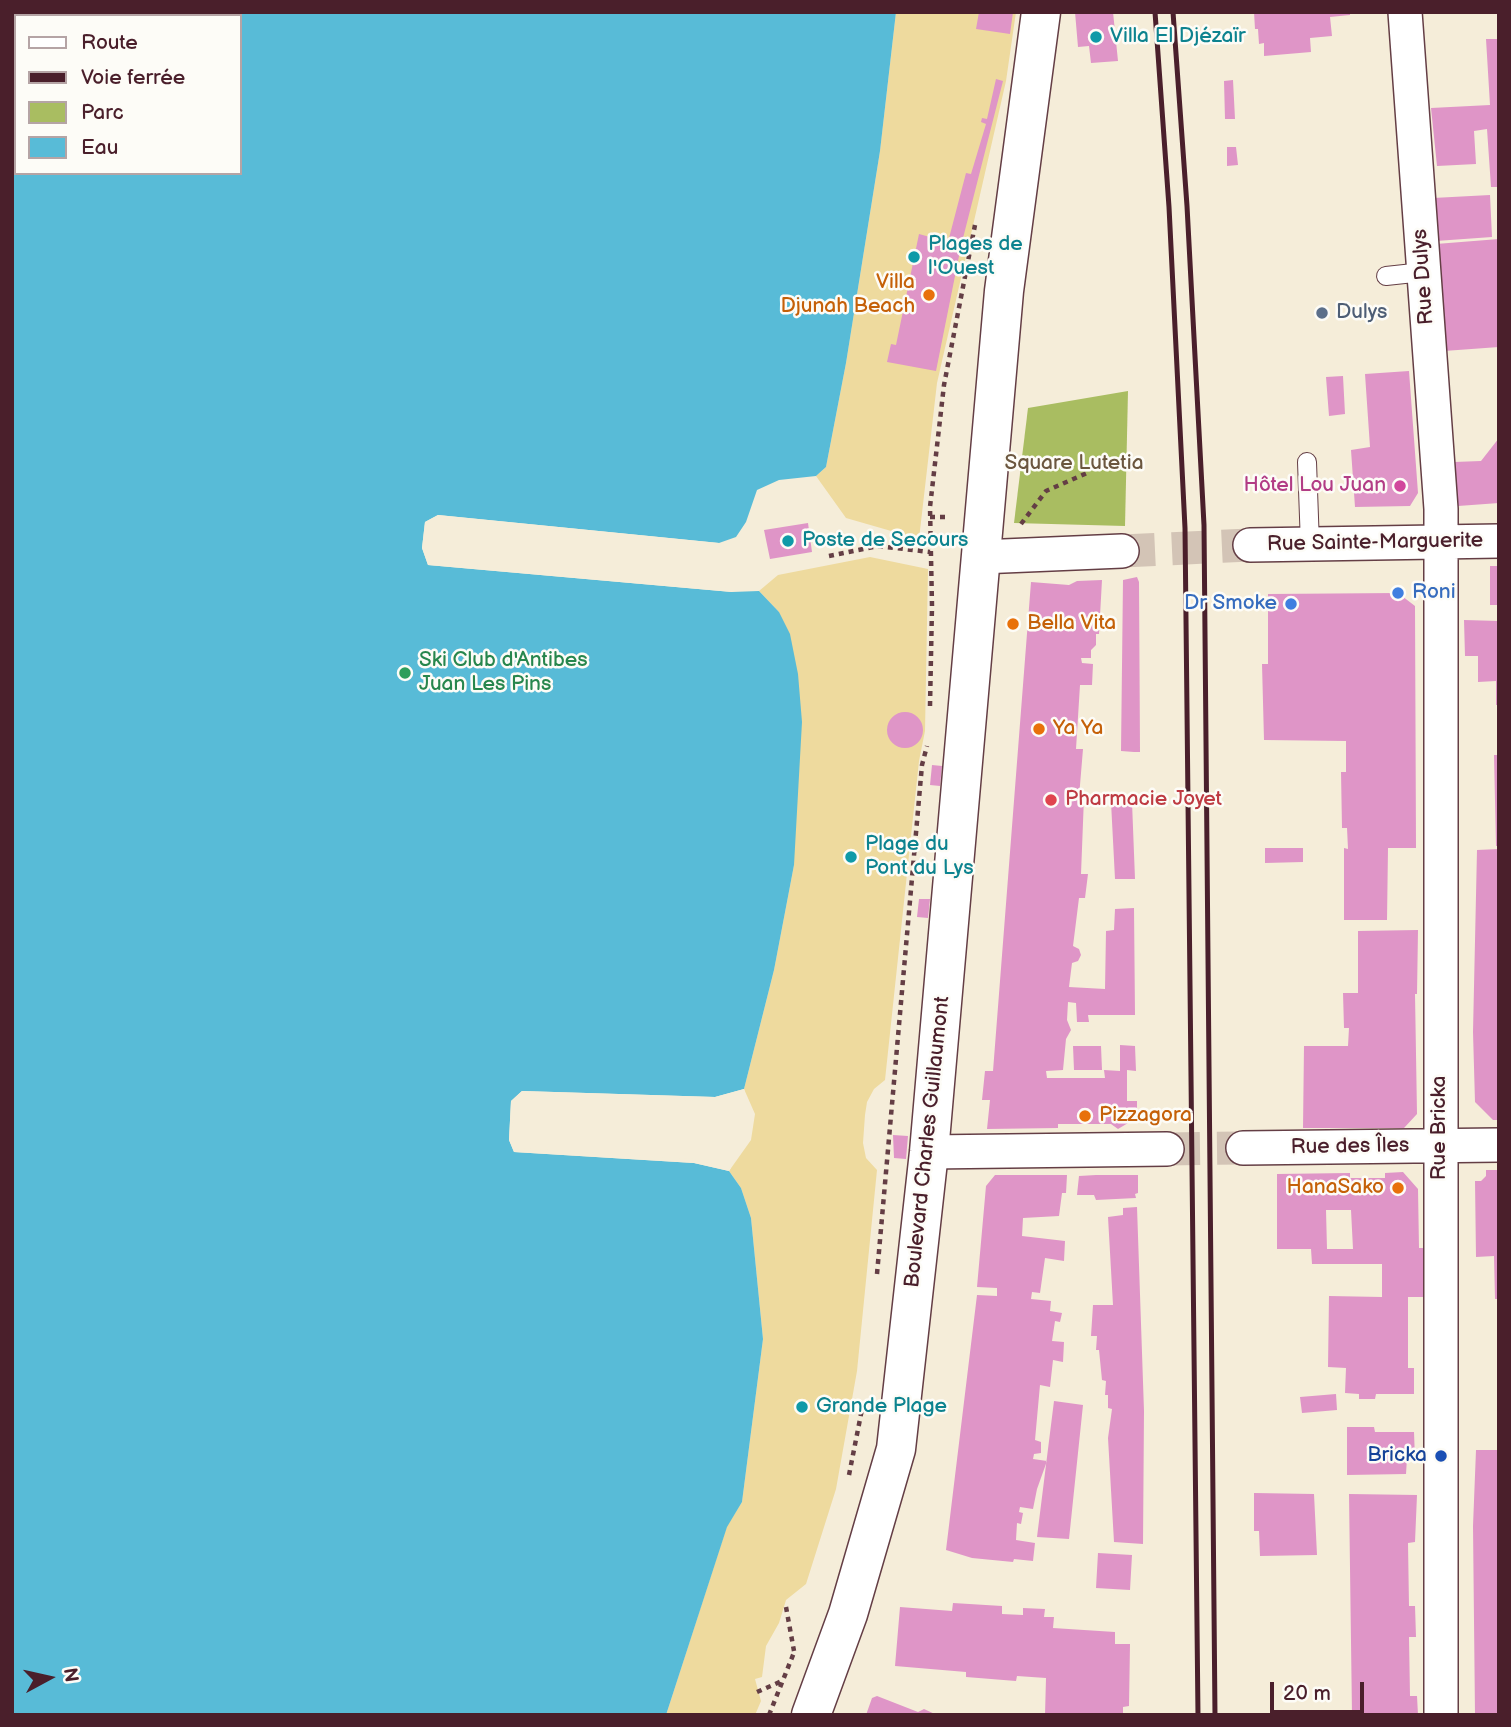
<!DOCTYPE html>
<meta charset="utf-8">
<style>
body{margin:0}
#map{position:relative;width:1511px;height:1727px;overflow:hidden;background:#f5edd9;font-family:"Balsamiq Sans",sans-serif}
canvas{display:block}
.frame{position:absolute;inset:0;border:14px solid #4a1f2b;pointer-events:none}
.legend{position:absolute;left:14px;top:14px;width:228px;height:161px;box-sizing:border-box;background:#fdfcf7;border:2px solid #b5a4a5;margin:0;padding:9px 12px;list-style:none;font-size:21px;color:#4a1f2b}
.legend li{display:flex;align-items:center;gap:14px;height:35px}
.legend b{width:35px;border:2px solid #b5a4a5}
.north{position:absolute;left:14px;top:1643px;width:70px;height:70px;-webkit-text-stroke:5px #fdfcf7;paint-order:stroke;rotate:82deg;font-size:19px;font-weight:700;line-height:28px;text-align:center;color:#4a1f2b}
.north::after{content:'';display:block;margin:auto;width:24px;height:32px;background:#4a1f2b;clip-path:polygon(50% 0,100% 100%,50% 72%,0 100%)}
.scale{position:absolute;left:1270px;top:1682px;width:94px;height:32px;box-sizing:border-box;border:4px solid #4a1f2b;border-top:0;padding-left:9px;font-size:21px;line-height:24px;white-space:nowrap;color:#4a1f2b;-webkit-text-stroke:5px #fdfcf7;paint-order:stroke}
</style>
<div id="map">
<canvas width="1511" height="1727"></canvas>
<div class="frame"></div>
<ul class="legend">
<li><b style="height:9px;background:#fff"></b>Route</li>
<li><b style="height:9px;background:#4a1f2b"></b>Voie ferrée</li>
<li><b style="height:19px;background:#a9bd61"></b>Parc</li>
<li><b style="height:19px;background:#58bbd7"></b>Eau</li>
</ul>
<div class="north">N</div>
<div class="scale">20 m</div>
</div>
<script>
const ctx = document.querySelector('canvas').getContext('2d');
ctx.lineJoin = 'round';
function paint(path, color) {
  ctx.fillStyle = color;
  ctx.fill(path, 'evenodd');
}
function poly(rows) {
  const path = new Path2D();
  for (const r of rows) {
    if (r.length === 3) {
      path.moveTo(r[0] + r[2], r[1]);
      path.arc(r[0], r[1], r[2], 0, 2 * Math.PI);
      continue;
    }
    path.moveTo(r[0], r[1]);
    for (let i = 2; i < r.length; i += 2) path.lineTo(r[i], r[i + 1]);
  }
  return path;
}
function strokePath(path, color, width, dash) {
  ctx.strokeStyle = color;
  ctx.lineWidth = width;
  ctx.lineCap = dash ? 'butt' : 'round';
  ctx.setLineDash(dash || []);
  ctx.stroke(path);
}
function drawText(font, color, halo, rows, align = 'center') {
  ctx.font = font + ' "Balsamiq Sans",sans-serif';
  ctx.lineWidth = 5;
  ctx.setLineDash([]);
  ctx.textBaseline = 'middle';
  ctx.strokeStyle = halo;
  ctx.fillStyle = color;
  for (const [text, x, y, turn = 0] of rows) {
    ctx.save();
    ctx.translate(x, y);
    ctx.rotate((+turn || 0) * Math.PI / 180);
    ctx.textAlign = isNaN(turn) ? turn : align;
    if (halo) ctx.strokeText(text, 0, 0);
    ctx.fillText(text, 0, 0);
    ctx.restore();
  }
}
paint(poly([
 [1128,391,1125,526,1014,523,1028,408]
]), '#a9bd61');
paint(poly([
 [896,12,1016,12,1006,81,937,383,919,539,846,518,816,476,826,467,846,363,880,151],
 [870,557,928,569,925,731,919,761,885,1080,874,1089,867,1102,865,1115,863,1143,866,1158,877,1170,857,1371,836,1489,806,1584,786,1600,779,1623,766,1646,762,1677,755,1679,761,1701,755,1715,666,1715,727,1526,742,1502,763,1339,751,1218,741,1188,729,1171,751,1140,755,1114,744,1089,774,970,794,865,779,612,759,591,778,575]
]), '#eeda9e');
paint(poly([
 [12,12,896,12,880,151,846,363,826,467,816,476,779,480,757,490,746,522,736,537,719,543,438,515,425,522,422,548,428,565,732,592,759,591,779,612,790,634,798,674,802,722,794,865,774,970,744,1089,715,1097,522,1091,511,1101,509,1140,514,1152,694,1163,729,1171,741,1188,751,1218,763,1339,742,1502,727,1527,666,1715,12,1715],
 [16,16,240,16,240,173,16,173]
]), '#58bbd7');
paint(poly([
 [438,515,719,543,720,547,439,518,429,524,425,548,430,562,731,588,732,592,428,565,422,548,425,522],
 [744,1089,745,1092,716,1101,523,1095,514,1103,512,1140,516,1148,694,1159,731,1168,729,1171,694,1163,514,1152,509,1140,511,1101,522,1091,715,1097]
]), '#f5edd9');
paint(poly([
 [979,12,1013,12,1010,34,976,29],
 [1075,12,1113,12,1118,61,1091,63,1089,46,1078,47],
 [1254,12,1350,12,1350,15,1330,17,1332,36,1310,38,1311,52,1264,56,1264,43,1259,44,1258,29,1255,29],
 [1486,39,1499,39,1499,187,1491,187,1487,129,1474,131,1476,164,1437,166,1431,108,1490,105],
 [996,79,1003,81,961,246,936,371,887,362,891,344,896,345,919,234,948,242,966,173,971,174,986,124,981,122,982,118,987,119],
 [1233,80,1235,119,1225,119,1224,81],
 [1227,147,1236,147,1238,165,1227,166],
 [1490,195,1492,237,1436,241,1433,198],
 [1499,239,1499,347,1444,351,1436,244],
 [1409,371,1418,493,1410,506,1355,507,1351,450,1370,447,1365,374],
 [1343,376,1345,414,1329,416,1326,377],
 [1499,438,1499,503,1458,506,1454,462,1481,461],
 [808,523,812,552,770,559,764,530],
 [1490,566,1499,566,1499,605,1490,605],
 [1137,577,1139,582,1140,752,1134,752,1121,751,1123,580],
 [1102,580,1099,634,1096,634,1096,645,1091,650,1091,658,1081,658,1082,663,1093,664,1092,685,1080,685,1076,749,1083,749,1079,797,1084,797,1081,874,1088,874,1085,898,1079,898,1073,946,1079,949,1081,955,1078,961,1072,963,1069,987,1105,989,1106,931,1114,930,1115,909,1134,908,1135,1015,1088,1015,1089,1022,1077,1022,1076,1003,1068,1002,1067,1020,1071,1030,1066,1039,1063,1070,1046,1071,1047,1078,1105,1078,1104,1070,1120,1071,1120,1045,1135,1046,1136,1071,1127,1070,1127,1101,1137,1101,1137,1122,1128,1123,1118,1129,1111,1124,1058,1124,1058,1128,987,1129,990,1100,982,1100,985,1071,993,1071,1031,582,1069,585,1077,581],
 [1398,593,1415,606,1416,848,1388,848,1387,920,1344,920,1344,848,1348,849,1347,828,1342,828,1341,772,1346,772,1346,741,1264,740,1262,664,1268,664,1268,594],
 [1464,620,1499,621,1499,705,1496,705,1496,681,1478,682,1478,656,1465,656],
 [905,730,18],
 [1494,755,1499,755,1499,846,1496,846],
 [932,765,942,766,940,786,930,785],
 [1111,802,1132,802,1135,879,1115,879],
 [1265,848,1303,848,1303,862,1265,863],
 [1499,849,1499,1120,1493,1120,1475,1102,1473,1032,1477,850],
 [919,899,930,899,928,918,917,917],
 [1418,930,1417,994,1415,994,1417,1114,1404,1128,1303,1128,1304,1046,1348,1046,1349,1028,1344,1028,1343,993,1358,993,1358,931],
 [1073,1046,1101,1046,1102,1070,1074,1070],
 [893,1135,908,1136,906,1159,894,1158],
 [1486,1170,1499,1170,1499,1299,1495,1299,1494,1256,1476,1257,1475,1181,1481,1181,1486,1176],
 [1403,1172,1418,1189,1419,1248,1428,1248,1427,1297,1408,1297,1408,1368,1414,1368,1414,1394,1376,1394,1375,1399,1359,1399,1359,1394,1345,1393,1346,1368,1328,1367,1329,1296,1382,1297,1382,1264,1312,1264,1311,1249,1277,1249,1277,1174,1350,1173,1350,1178,1385,1178,1385,1173],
 [1326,1210,1351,1210,1353,1249,1327,1249],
 [995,1175,1067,1175,1066,1193,1062,1193,1059,1216,1023,1218,1022,1236,1065,1241,1064,1261,1045,1258,1040,1293,1032,1292,1031,1299,1051,1301,1050,1311,1062,1313,1060,1322,1055,1321,1052,1341,1064,1342,1063,1362,1053,1360,1050,1387,1040,1385,1035,1440,1041,1442,1041,1453,1034,1454,1033,1459,1047,1461,1037,1489,1033,1509,1020,1507,1019,1512,1023,1513,1021,1524,1017,1523,1016,1540,1035,1543,1033,1561,1014,1559,1013,1562,972,1558,946,1550,977,1295,997,1296,997,1288,977,1287,986,1186],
 [1096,1175,1138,1175,1138,1193,1135,1194,1136,1198,1096,1200,1094,1195,1077,1195,1079,1176],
 [1137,1207,1144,1411,1143,1544,1114,1542,1108,1438,1112,1409,1108,1408,1108,1395,1105,1395,1106,1381,1102,1380,1099,1350,1096,1350,1097,1336,1091,1336,1093,1305,1113,1305,1108,1217,1123,1215,1123,1208],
 [1336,1394,1337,1410,1302,1413,1300,1397],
 [1054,1401,1083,1405,1069,1539,1037,1537],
 [1347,1427,1374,1427,1375,1432,1414,1432,1415,1459,1407,1458,1406,1474,1347,1475],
 [1476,1450,1499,1450,1499,1715,1475,1715,1473,1526],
 [1254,1493,1314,1494,1317,1555,1260,1556,1259,1531,1254,1531],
 [1349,1494,1417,1495,1415,1542,1408,1543,1409,1606,1415,1606,1416,1637,1409,1637,1410,1696,1417,1696,1418,1715,1352,1715],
 [1098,1553,1132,1555,1130,1590,1096,1588],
 [953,1603,1002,1606,1002,1614,1023,1615,1023,1608,1045,1609,1044,1617,1054,1617,1053,1628,1115,1632,1115,1644,1130,1644,1129,1706,1123,1707,1123,1715,1045,1715,1046,1678,1017,1676,1016,1681,966,1677,966,1672,895,1666,900,1607,952,1611],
 [877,1696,918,1712,924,1709,937,1715,866,1715,872,1698]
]), '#df95c7');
strokePath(poly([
 [1122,551,1250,545],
 [1167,1149,1243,1148]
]), '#d3c4b6', 33, [33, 17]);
const service = poly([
 [1386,276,1423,272],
 [1307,462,1310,545]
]);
const minor = poly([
 [1405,12,1441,509,1441,1715],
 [1250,545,1499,541],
 [980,557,1122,551],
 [1243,1148,1499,1145],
 [929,1152,1167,1149]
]);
const secondary = poly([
 [811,1715,848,1614,896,1449,929,1152,1004,291,1041,12]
]);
strokePath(service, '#643e45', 20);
strokePath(minor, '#643e45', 36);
strokePath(secondary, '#643e45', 41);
strokePath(poly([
 [930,517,950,517],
 [1021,524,1046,491,1087,473],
 [829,556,878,546,930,552],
 [930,706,932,606,930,507,944,385,975,225],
 [877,1274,922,765,927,746],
 [849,1475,863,1404],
 [786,1607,794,1651],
 [757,1692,782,1681],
 [769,1715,795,1650]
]), '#643e45', 4.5, [5, 5]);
strokePath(service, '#fff', 18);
strokePath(minor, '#fff', 33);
strokePath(secondary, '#fff', 38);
strokePath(poly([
 [1155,12,1169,207,1185,528,1198,1715],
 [1173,12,1187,206,1204,525,1215,1715]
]), '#4a1f2b', 5);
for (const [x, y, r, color] of [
 [1096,37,7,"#0f9aa8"],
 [914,257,7,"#0f9aa8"],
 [929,295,7,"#e8710a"],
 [1322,313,7,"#5c6f8a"],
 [1400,486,7,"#d1479c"],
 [788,541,7,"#0f9aa8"],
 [1398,593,7,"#3f7fe0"],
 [1291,604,7,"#3f7fe0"],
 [1013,624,7,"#e8710a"],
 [405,673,7,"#2e9e5b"],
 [1039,729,7,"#e8710a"],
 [1051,800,7,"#e0444e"],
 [851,857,7,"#0f9aa8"],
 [1085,1116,7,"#e8710a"],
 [1398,1188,7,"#e8710a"],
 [802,1407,7,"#0f9aa8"],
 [1441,1456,7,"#1a4fb4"]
]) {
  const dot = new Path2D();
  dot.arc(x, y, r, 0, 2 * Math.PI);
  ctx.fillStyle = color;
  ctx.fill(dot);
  strokePath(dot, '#fdfcf7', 2.5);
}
drawText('21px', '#0d838f', '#fdfcf7', [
 ["Villa El Djézaïr",1110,37],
 ["Plages de",928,245],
 ["l'Ouest",928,269],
 ["Poste de Secours",802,541],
 ["Plage du",865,845],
 ["Pont du Lys",865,869],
 ["Grande Plage",816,1407]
], 'left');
drawText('21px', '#4a1f2b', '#fdfcf7', [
 ["Rue Dulys",1424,277,-94],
 ["Rue Sainte-Marguerite",1375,543,-1],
 ["Rue Bricka",1440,1128,-90],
 ["Boulevard Charles Guillaumont",928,1142,-84],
 ["Rue des Îles",1350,1147,-1]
]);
drawText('21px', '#c56008', '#fdfcf7', [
 ["Villa",915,283,"right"],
 ["Djunah Beach",915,307,"right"],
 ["Bella Vita",1027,624],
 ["Ya Ya",1053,729],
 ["Pizzagora",1099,1116],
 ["HanaSako",1384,1188,"right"]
], 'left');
drawText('21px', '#4e5e75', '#fdfcf7', [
 ["Dulys",1336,313]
], 'left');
drawText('21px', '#6b563e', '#fdfcf7', [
 ["Square Lutetia",1074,464]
]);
drawText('21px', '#b23c85', '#fdfcf7', [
 ["Hôtel Lou Juan",1386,486]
], 'right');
drawText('21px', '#366cbe', '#fdfcf7', [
 ["Roni",1412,593],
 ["Dr Smoke",1277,604,"right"]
], 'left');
drawText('21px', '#27864d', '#fdfcf7', [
 ["Ski Club d'Antibes",419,661],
 ["Juan Les Pins",419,685]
], 'left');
drawText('21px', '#be3a42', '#fdfcf7', [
 ["Pharmacie Joyet",1065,800]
], 'left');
drawText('21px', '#164399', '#fdfcf7', [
 ["Bricka",1427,1456]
], 'right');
</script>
